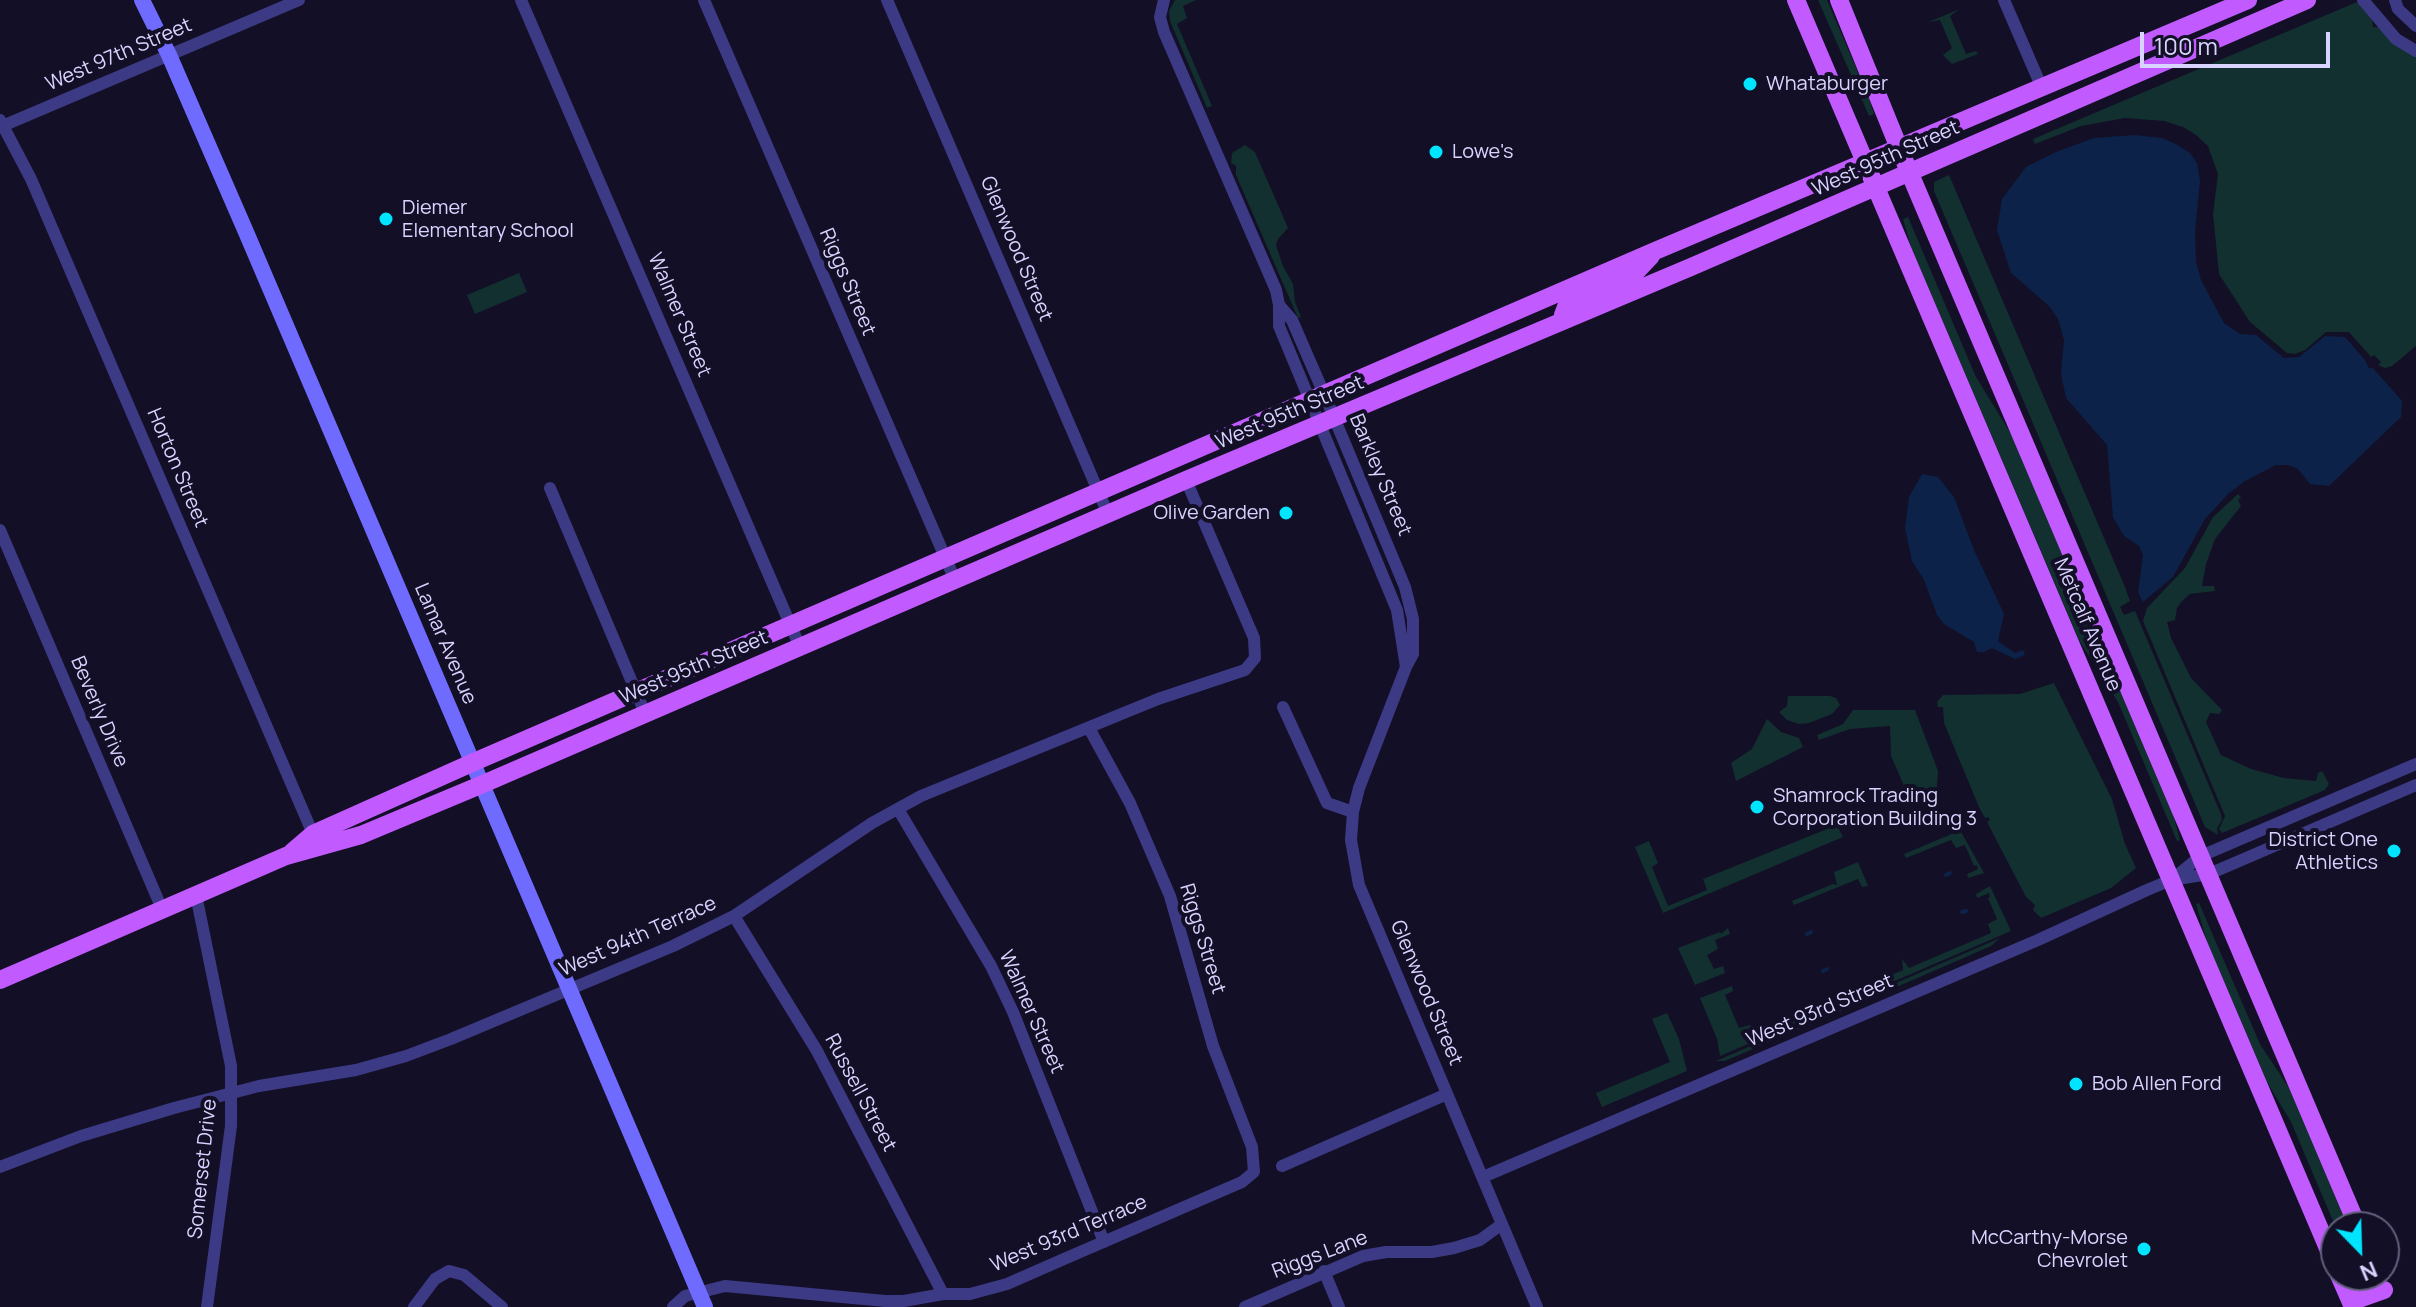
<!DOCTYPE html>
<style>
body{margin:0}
#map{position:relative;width:2416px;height:1307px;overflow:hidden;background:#130f26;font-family:Manrope,sans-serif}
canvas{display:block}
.north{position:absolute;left:2320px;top:1211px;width:80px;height:80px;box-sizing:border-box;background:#130f26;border:2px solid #625e7d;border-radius:50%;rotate:157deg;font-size:22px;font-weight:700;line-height:32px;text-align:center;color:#d9d4ff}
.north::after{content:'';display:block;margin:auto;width:28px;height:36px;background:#00e5ff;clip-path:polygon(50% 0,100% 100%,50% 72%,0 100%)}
.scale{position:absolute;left:2140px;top:32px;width:190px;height:36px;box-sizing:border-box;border:4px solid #d9d4ff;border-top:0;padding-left:10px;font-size:24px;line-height:28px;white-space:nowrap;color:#d9d4ff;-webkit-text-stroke:6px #130f26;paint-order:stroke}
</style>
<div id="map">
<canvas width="2416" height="1307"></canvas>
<div class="north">N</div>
<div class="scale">100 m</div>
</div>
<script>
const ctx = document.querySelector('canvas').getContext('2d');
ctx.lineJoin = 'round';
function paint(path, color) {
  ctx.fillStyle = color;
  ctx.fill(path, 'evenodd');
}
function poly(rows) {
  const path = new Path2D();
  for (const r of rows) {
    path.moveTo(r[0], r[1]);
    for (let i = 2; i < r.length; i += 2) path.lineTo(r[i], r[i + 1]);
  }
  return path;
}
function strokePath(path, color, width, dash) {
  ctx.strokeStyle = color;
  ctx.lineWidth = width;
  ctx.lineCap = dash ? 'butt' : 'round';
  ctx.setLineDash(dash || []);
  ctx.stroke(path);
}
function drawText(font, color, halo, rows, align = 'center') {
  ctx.font = font + ' Manrope,sans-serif';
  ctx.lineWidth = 8;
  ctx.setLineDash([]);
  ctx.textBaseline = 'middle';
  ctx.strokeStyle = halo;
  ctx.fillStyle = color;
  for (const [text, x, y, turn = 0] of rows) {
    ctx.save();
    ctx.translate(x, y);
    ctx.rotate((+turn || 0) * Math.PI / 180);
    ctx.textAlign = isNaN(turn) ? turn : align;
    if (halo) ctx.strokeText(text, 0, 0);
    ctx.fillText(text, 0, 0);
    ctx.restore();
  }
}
paint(poly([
 [1175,0,1196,0,1183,6,1187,18,1177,24,1212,106,1207,108,1170,21,1169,11],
 [1818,0,1827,0,1869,98,1874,114,1869,116],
 [2357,2,2372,19,2373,27,2378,27,2401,48,2416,57,2416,346,2392,366,2385,368,2378,365,2381,362,2374,355,2371,357,2349,332,2326,332,2305,350,2295,354,2287,353,2250,322,2219,274,2213,214,2218,174,2208,146,2196,135,2183,127,2164,121,2125,118,2081,126,2035,144,2033,139],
 [1960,9,1950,16,1966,54,1976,51,1978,54,1952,64,1943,55,1952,48,1940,20,1928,22],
 [1245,145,1255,152,1288,228,1278,239,1276,245,1283,266,1293,284,1295,302,1301,317,1298,318,1236,175,1236,166,1231,163,1232,153],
 [1949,175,2125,587,2130,601,2120,607,2124,615,2135,611,2221,814,2222,820,2217,828,2218,835,2205,827,1934,191,1934,182],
 [1908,217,1976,377,2016,442,2170,803,2180,840,2177,841,2118,702,2079,640,1911,247,1903,219],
 [519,273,527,292,475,314,467,295],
 [2238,494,2241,497,2238,500,2241,506,2215,539,2206,564,2202,586,2214,586,2215,591,2190,594,2182,601,2177,608,2175,620,2167,622,2171,638,2191,678,2222,710,2219,714,2210,713,2206,722,2221,755,2251,769,2284,778,2316,781,2318,773,2322,771,2329,784,2325,790,2222,833,2219,829,2225,816,2143,621,2147,608,2185,568,2213,517],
 [2054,683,2112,799,2125,844,2136,868,2111,888,2041,918,2033,910,2035,905,2026,897,1987,822,1990,820,1988,817,1985,818,1979,807,1944,723,1943,707,1938,707,1937,702,1943,695,2020,694],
 [1788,696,1830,696,1836,698,1840,705,1832,714,1809,723,1799,724,1787,720,1779,712,1787,706],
 [1853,710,1915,710,1938,771,1937,787,1928,801,1916,806,1911,794,1908,795,1891,756,1890,726,1850,729,1819,740,1817,735,1843,724],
 [1767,719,1781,732,1799,738,1803,747,1736,781,1731,763,1752,749],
 [1837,825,1843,837,1663,913,1635,847,1649,841,1658,863,1652,867,1668,906,1707,890,1703,879],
 [1960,830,1984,873,1968,878,1967,874,1978,869,1977,865,1974,866,1965,845,1956,848,1951,840,1906,858,1904,854,1954,833,1955,835],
 [1858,862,1868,886,1862,887,1858,879,1794,905,1792,901,1833,884,1837,885,1834,872],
 [1990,886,2011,931,1720,1056,1717,1039,1700,998,1732,986,1733,991,1725,995,1739,1028,1750,1025,1755,1033,1903,970,1902,959,1909,968,1991,933,1988,924,1997,919,1988,898,1990,897,1989,893,1977,898,1976,894],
 [2199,903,2260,1044,2289,1088,2350,1227,2336,1228,2291,1122,2267,1082,2207,942,2196,904],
 [1728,928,1730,934,1715,940,1718,949,1707,955,1714,969,1723,966,1725,973,1695,985,1678,948,1720,932,1721,934],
 [2000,938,1991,946,1853,1006,1725,1061,1716,1061],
 [1667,1013,1679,1039,1687,1071,1602,1107,1596,1093,1670,1062,1652,1019]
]), '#12302f');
paint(poly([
 [2135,135,2162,138,2176,144,2190,153,2197,163,2200,181,2195,232,2196,262,2201,280,2224,323,2240,334,2256,335,2284,358,2299,357,2325,336,2345,337,2365,360,2369,368,2373,368,2402,401,2401,417,2329,486,2310,484,2298,469,2288,465,2276,465,2245,481,2228,494,2205,519,2173,577,2143,602,2138,592,2143,555,2139,546,2124,536,2113,517,2107,445,2066,398,2061,374,2064,340,2058,319,2050,307,2011,273,1997,230,2002,199,2026,167,2056,152,2094,138],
 [1922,474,1938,477,1954,497,1974,550,2004,614,1998,641,2015,653,2023,650,2025,655,2015,659,1992,648,1984,652,1977,652,1974,642,1944,624,1937,615,1924,580,1912,561,1905,528,1909,497]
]), '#0c2248');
strokePath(poly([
 [1946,875,1950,873],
 [1962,912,1966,911],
 [1807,934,1811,932],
 [1823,971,1827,969]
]), '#0c2248', 4);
strokePath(poly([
 [521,0,800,647],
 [704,0,955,580],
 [887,0,1108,514],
 [1164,0,1160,17,1164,32,1276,290,1279,305,1279,326,1397,610,1406,667],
 [2004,0,2042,88],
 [2363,0,2396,39,2416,51],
 [2395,0,2398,9,2416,26],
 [0,120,31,179,313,834],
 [0,127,299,0],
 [1279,305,1292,320,1325,396,1405,587,1413,619,1413,654,1406,667,1359,788,1353,812,1351,840,1359,885,1537,1307],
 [550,488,645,713],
 [0,530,162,909],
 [1283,707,1327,803,1353,812],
 [898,809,991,966,1013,1012,1104,1242],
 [2174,878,2201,856,2416,764],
 [196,895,231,1066,231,1126,207,1307],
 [734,916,817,1051,943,1294],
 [1282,1166,1447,1094],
 [0,1167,81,1136,174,1108,259,1086,356,1070,406,1056,451,1039,673,946,734,916,872,823,921,796,1158,699,1245,670,1255,658,1254,638,1186,480],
 [1483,1177,2038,940,2147,890,2171,880,2209,874,2416,785],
 [1324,1271,1339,1307],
 [414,1307,435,1279,449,1271,464,1275,502,1307],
 [673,1307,685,1296,725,1286,885,1301,904,1301,943,1294,970,1294,1007,1284,1064,1259,1242,1182,1254,1172,1252,1147,1213,1046,1170,896,1130,803,1089,728],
 [1245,1307,1363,1256,1386,1252,1432,1252,1454,1248,1480,1240,1502,1224]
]), '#3d3a85', 12);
strokePath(poly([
 [142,0,169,55,246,232,705,1307]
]), '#6f6bff', 16);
strokePath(poly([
 [1796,0,2336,1267],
 [1839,0,1899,148,2358,1227],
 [1563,315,1566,307,1633,275,1651,256],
 [292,852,313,834,474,762,1655,251,2248,0],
 [0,980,286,856,361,835,483,784,1186,480,1691,267,2307,0],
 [2339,1275,2353,1307],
 [2353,1301,2384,1290],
 [2351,1302,2375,1275]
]), '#c25bff', 18);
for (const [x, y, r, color] of [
 [1750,84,8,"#00e5ff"],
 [1436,152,8,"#00e5ff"],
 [386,219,8,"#00e5ff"],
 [1286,513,8,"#00e5ff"],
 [1757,807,8,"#00e5ff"],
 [2394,851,8,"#00e5ff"],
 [2076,1084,8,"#00e5ff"],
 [2144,1249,8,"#00e5ff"]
]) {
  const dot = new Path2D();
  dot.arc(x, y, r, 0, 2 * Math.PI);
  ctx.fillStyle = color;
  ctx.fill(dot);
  strokePath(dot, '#130f26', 3);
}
drawText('20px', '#d9d4ff', '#130f26', [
 ["West 97th Street",119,55,-23],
 ["West 95th Street",1886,159,-24],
 ["Glenwood Street",1016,249,67],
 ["Riggs Street",847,282,67],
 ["Walmer Street",679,315,67],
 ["West 95th Street",1290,413,-23],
 ["Horton Street",177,468,67],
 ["Barkley Street",1380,475,67],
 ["Metcalf Avenue",2087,625,67],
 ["Lamar Avenue",445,644,67],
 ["West 95th Street",694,668,-23],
 ["Beverly Drive",99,712,67],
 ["West 94th Terrace",638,937,-24],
 ["Riggs Street",1202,939,73],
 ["Glenwood Street",1426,993,67],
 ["West 93rd Street",1820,1011,-23],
 ["Walmer Street",1031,1012,66],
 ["Russell Street",860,1093,62],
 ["Somerset Drive",203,1169,-84],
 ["West 93rd Terrace",1069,1234,-23],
 ["Riggs Lane",1320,1255,-21]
]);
drawText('20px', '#d9d4ff', '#130f26', [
 ["Whataburger",1766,84],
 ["Lowe's",1452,152],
 ["Diemer",402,208],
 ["Elementary School",402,231],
 ["Olive Garden",1270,513,"right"],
 ["Shamrock Trading",1773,796],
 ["Corporation Building 3",1773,819],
 ["District One",2378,840,"right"],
 ["Athletics",2378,863,"right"],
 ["Bob Allen Ford",2092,1084],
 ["McCarthy-Morse",2128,1238,"right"],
 ["Chevrolet",2128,1261,"right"]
], 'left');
</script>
